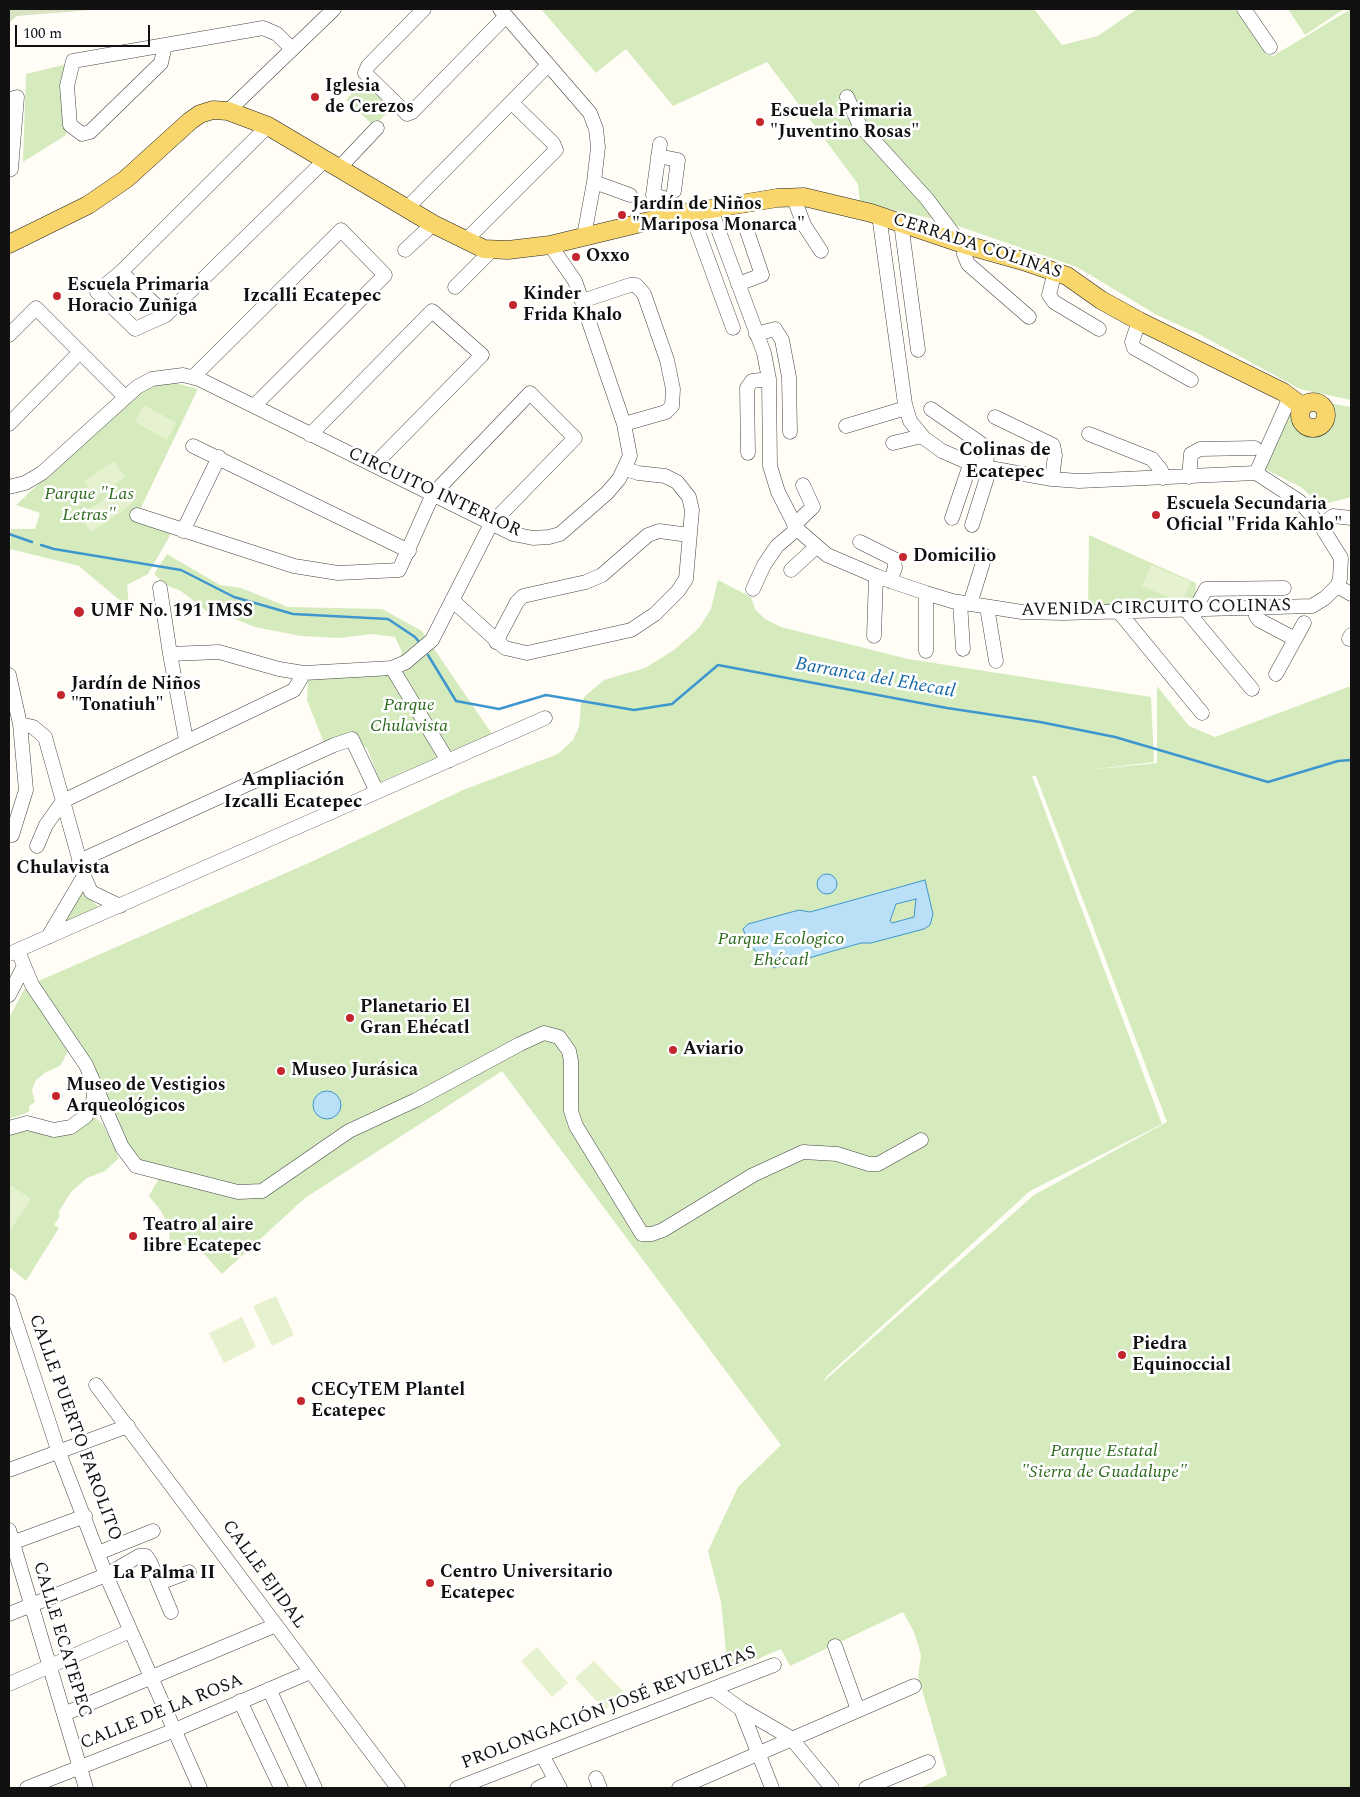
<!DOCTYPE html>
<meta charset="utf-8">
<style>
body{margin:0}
#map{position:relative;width:1360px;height:1797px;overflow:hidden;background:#fffdf5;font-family:Spectral,serif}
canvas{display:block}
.frame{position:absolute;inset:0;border:10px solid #111;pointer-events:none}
.scale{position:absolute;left:15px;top:25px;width:135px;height:22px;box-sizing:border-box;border:2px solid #111;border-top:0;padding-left:6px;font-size:15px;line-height:18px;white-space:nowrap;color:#111;-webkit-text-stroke:4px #fff;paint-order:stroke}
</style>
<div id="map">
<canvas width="1360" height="1797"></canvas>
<div class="frame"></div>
<div class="scale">100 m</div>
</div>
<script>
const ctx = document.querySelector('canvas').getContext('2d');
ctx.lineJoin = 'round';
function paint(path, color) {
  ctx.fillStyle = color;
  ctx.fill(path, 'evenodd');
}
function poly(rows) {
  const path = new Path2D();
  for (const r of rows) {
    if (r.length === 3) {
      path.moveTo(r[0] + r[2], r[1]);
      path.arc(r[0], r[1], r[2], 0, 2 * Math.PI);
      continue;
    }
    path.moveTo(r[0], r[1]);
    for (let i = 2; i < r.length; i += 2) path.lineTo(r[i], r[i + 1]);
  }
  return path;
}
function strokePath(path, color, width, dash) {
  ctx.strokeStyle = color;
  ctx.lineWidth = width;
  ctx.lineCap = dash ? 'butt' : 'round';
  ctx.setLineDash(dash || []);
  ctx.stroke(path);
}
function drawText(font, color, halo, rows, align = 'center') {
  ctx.font = font + ' Spectral,serif';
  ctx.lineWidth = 5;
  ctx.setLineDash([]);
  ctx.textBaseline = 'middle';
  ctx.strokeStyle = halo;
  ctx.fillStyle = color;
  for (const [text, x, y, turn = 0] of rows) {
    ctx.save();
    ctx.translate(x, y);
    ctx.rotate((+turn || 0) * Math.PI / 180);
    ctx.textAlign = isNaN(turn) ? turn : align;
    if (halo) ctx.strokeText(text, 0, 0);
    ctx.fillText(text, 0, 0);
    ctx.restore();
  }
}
paint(poly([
 [541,9,1034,9,1062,45,1098,36,1137,9,1235,9,1266,54,1273,56,1351,9,1351,400,1300,389,1199,334,1157,315,1077,267,946,222,860,202,858,184,767,62,673,106,626,49,596,73],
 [1288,9,1344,9,1305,35],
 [71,63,65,116,66,135,23,162,26,74],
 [363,81,391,109,374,126,346,100],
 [155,383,175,383,198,389,136,518,172,532,148,574,127,585,129,608,79,566,10,549,11,529,35,529,40,513,16,505,127,402],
 [1328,403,1351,407,1351,497,1320,505,1301,487,1261,467,1291,409,1297,427,1310,436,1318,436,1328,427,1331,420],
 [1089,535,1196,583,1195,603,1088,607],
 [167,554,220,585,241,588,288,607,382,609,422,631,492,734,380,782,367,748,347,736,324,743,307,700,308,680,394,670,402,652,395,637,372,634,339,638,301,636,255,627,230,617,226,619,209,613,181,591,166,585,154,574],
 [718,580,751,597,755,609,765,619,781,627,908,659,1151,697,1154,762,1088,770,1157,763,1157,686,1189,726,1215,737,1351,686,1351,1788,920,1788,947,1775,918,1676,921,1656,919,1648,914,1632,903,1612,790,1666,781,1649,728,1671,721,1602,708,1551,738,1487,781,1445,502,1071,305,1198,222,1274,194,1243,170,1249,169,1226,161,1211,149,1196,159,1178,130,1153,34,983,311,862,463,790,558,754,573,740,579,727,581,703,585,696,604,680,645,668,674,650,699,628,711,609],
 [1032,776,1036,776,1167,1122,1034,1195,823,1382,827,1376,1030,1191,1162,1124],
 [80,890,102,910,60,928],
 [25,988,69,1050,60,1066,46,1072,36,1080,32,1090,35,1102,29,1106,29,1112,9,1119,9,1018],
 [94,1117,103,1124,119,1158,105,1171,87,1178,71,1192,58,1213,60,1216,54,1225,59,1228,26,1281,9,1267,9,1133,27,1126,79,1128]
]), '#d5ebbd');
paint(poly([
 [9,9,102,9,17,16,9,23]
]), '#d9e3c4');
paint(poly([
 [144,405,176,423,167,440,135,422],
 [114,461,125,477,95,497,84,481],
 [121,488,132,504,91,532,80,516],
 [1151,565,1191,582,1182,603,1142,586],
 [9,1184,31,1199,9,1232],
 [276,1296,294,1335,272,1346,253,1306],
 [242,1317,256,1347,224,1363,209,1333],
 [537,1647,568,1683,552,1697,521,1661],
 [594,1661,624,1692,605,1710,575,1678]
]), '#e6f2cf');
const water = poly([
 [827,884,10],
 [925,880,933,914,930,925,924,929,871,943,861,943,774,968,749,945,743,929,748,924,799,910,810,912,925,880],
 [916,899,914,917,892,923,890,921,896,904,916,899],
 [327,1105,14]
]);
paint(water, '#b9e0f7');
strokePath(water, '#3f96cf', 1);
strokePath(poly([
 [9,534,32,542],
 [41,545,54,549,181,570,234,597,293,614,388,619,415,637,420,643],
 [428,655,456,701,499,709,546,695,634,710,672,704,718,665,947,708,1040,722,1115,737,1268,782,1338,761,1351,760]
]), '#3f96cf', 2.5);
const minor = poly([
 [424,9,368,66,365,73,407,114,412,112,506,16],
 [500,9,590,113,596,129,598,147,594,182,584,236],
 [1244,9,1270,47],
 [165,45,161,63,90,132,82,134,70,125,67,86,73,61,263,28,277,34,292,49],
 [847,97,859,124,927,199,960,243],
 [9,100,17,97,11,169,9,170],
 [228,111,334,9],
 [268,126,121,272,97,292,135,329,166,315,325,160],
 [660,144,653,195,667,199,671,203,674,215],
 [658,156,678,160,674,191],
 [340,167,377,128],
 [594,182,630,195],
 [793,196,804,225,821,251],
 [407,208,548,65],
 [711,210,764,353,769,379,770,466,778,492,797,529,827,555,876,576,926,593,952,601,1022,612,1063,613,1312,606,1325,598,1337,586,1340,579,1341,558,1321,526,1299,501,1256,473,1079,481,1052,479,995,469,965,461,942,451,924,438,910,421,905,404,879,215],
 [691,213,733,328],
 [901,223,918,350],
 [466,240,556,150,553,143,512,103],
 [966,245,964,254,968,264,1029,317],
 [405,250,433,224],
 [1055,271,1049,295,1054,302,1099,329],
 [121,272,166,315],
 [738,284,762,275,746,228],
 [455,287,492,250],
 [582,301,630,285,636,285,644,294,667,360,673,389,672,406,666,412,624,424],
 [1139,321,1132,342,1134,348,1191,380],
 [756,334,775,329,782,340,789,377,790,432],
 [9,335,36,308,125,397],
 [193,377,341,230,385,275,254,406],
 [931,409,986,447,988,453,985,466],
 [995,417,1053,445,1055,455,1052,479],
 [9,424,80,352],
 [846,426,906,408],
 [1089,434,1152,459,1161,470,1163,478],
 [310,435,432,311,482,355,374,465],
 [893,443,922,436],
 [193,446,409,551],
 [748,453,747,388,752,381,769,379],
 [1256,473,1290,397],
 [1189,477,1191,454,1200,449,1255,448],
 [9,487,25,483,42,473,137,387,152,379,183,375,199,379,513,534,533,538,549,537,560,534,607,493,619,479,630,456,624,424,575,281,550,245],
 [137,515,294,566,338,573,399,570,433,494,530,393,575,438,491,524,432,640,406,662,392,668,304,673,279,669,219,652,170,654],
 [952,518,971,462],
 [794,525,813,507,803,485],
 [972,525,990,468],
 [1321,526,1333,516,1351,518],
 [183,531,219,457],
 [860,542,894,559,895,568,890,581],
 [791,570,816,547],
 [1337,586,1351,594],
 [160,588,170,654,186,740],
 [753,589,764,565,777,546,797,529],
 [452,600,505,648,527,653,631,630,655,614,678,591,686,579,692,510,689,497,677,482,665,476,638,473,626,469],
 [960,602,963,649],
 [970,604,985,556],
 [987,607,996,661],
 [1256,607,1256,616,1259,620,1295,639],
 [1186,610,1252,689],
 [1200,610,1199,602,1206,589,1284,588],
 [1119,612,1202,713],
 [874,636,876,576],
 [1349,639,1351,635],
 [496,642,517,602,523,596,586,582,602,575,648,535,659,531,689,535],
 [926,651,926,593],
 [392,668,448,761],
 [1276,674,1304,623],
 [9,675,20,724,26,790,12,835],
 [20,724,33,727,45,737,84,876,91,892,120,906],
 [37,846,46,825,63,801,294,690,304,673],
 [79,861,334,745,352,739,377,792],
 [48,937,84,876],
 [18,951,32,985,86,1065,122,1147,136,1166,238,1192,262,1191,349,1131,416,1100,520,1044,544,1033,559,1037,569,1051,571,1061,571,1111,576,1126,642,1234,652,1234,663,1230,753,1175,803,1152,837,1154,869,1164,878,1164,921,1140],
 [9,954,545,718],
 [9,995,24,966],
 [9,1128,27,1123,54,1130,71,1127,86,1116,93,1101,95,1086],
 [9,1301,58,1450,106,1575,200,1788],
 [96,1385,398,1788],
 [9,1470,128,1426],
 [9,1530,86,1788],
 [9,1544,85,1516],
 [98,1553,153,1531],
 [159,1583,189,1572],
 [9,1614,106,1575,139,1556,146,1556,150,1562,171,1612],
 [835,1646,858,1710],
 [9,1684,130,1631],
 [269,1689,315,1788],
 [713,1689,741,1709,791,1738,832,1788],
 [240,1701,281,1788],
 [741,1709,772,1788],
 [64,1714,276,1625],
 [542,1755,560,1788],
 [596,1778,600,1788],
 [27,1788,175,1730,310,1672],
 [457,1788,774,1665],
 [538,1788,555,1780],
 [679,1788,914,1686],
 [866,1788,928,1762]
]);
const major = poly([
 [9,244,88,205,126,179,190,121,200,114,213,110,228,111,268,126,433,224,484,249,508,250,550,245,674,215,777,198,804,197,871,213,966,245,1023,261,1067,276,1101,300,1139,321,1283,392,1303,407],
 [1313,415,13]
]);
strokePath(minor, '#444', 15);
strokePath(major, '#222', 19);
strokePath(minor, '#fff', 14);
strokePath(major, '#f9d66b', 18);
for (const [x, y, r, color] of [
 [315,97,5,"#c4262e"],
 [760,122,5,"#c4262e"],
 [622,215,5,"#c4262e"],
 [576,257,5,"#c4262e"],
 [57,296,5,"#c4262e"],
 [513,305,5,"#c4262e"],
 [1156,515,5,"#c4262e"],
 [903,557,5,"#c4262e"],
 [79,612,6,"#c4262e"],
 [61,695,5,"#c4262e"],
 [350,1018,5,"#c4262e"],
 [673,1050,5,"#c4262e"],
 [281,1071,5,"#c4262e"],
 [56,1096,5,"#c4262e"],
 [133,1236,5,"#c4262e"],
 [1122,1355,5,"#c4262e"],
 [301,1401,5,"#c4262e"],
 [430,1583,5,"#c4262e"]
]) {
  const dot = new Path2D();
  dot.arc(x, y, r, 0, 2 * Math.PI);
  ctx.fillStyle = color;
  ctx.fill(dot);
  strokePath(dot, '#fff', 2);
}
drawText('bold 18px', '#111', '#fff', [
 ["Iglesia",325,87],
 ["de Cerezos",325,108],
 ["Escuela Primaria",770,112],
 ["\"Juventino Rosas\"",770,133],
 ["Jardín de Niños",632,205],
 ["\"Mariposa Monarca\"",632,226],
 ["Oxxo",586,257],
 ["Escuela Primaria",67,286],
 ["Horacio Zuñiga",67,307],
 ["Kinder",523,295],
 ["Frida Khalo",523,316],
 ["Escuela Secundaria",1166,505],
 ["Oficial \"Frida Kahlo\"",1166,526],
 ["Domicilio",913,557],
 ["UMF No. 191 IMSS",90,612],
 ["Jardín de Niños",71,685],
 ["\"Tonatiuh\"",71,706],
 ["Planetario El",360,1008],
 ["Gran Ehécatl",360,1029],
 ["Aviario",683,1050],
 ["Museo Jurásica",291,1071],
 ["Museo de Vestigios",66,1086],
 ["Arqueológicos",66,1107],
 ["Teatro al aire",143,1226],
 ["libre Ecatepec",143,1247],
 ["Piedra",1132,1345],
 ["Equinoccial",1132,1366],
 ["CECyTEM Plantel",311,1391],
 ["Ecatepec",311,1412],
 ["Centro Universitario",440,1573],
 ["Ecatepec",440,1594]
], 'left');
drawText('18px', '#111', '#fff', [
 ["CERRADA COLINAS",977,247,18],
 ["CIRCUITO INTERIOR",434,493,25],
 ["AVENIDA CIRCUITO COLINAS",1156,609,-1],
 ["CALLE PUERTO FAROLITO",74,1428,70],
 ["CALLE EJIDAL",263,1575,54],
 ["CALLE ECATEPEC",61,1640,73],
 ["PROLONGACIÓN JOSÉ REVUELTAS",609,1709,-21],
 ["CALLE DE LA ROSA",162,1713,-22]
]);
drawText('italic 18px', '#2f6b1f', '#fff', [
 ["Parque \"Las",89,495],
 ["Letras\"",89,516],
 ["Parque",409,706],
 ["Chulavista",409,727],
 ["Parque Ecologico",781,940],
 ["Ehécatl",781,961],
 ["Parque Estatal",1104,1452],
 ["\"Sierra de Guadalupe\"",1104,1473]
]);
drawText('bold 19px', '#111', '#fff', [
 ["Izcalli Ecatepec",312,297],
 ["Colinas de",1005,451],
 ["Ecatepec",1005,473],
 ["Ampliación",293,781],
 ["Izcalli Ecatepec",293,803],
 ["Chulavista",63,869],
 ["La Palma II",164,1574]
]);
drawText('italic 19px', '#1768a6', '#fff', [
 ["Barranca del Ehecatl",875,679,10]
]);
</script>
